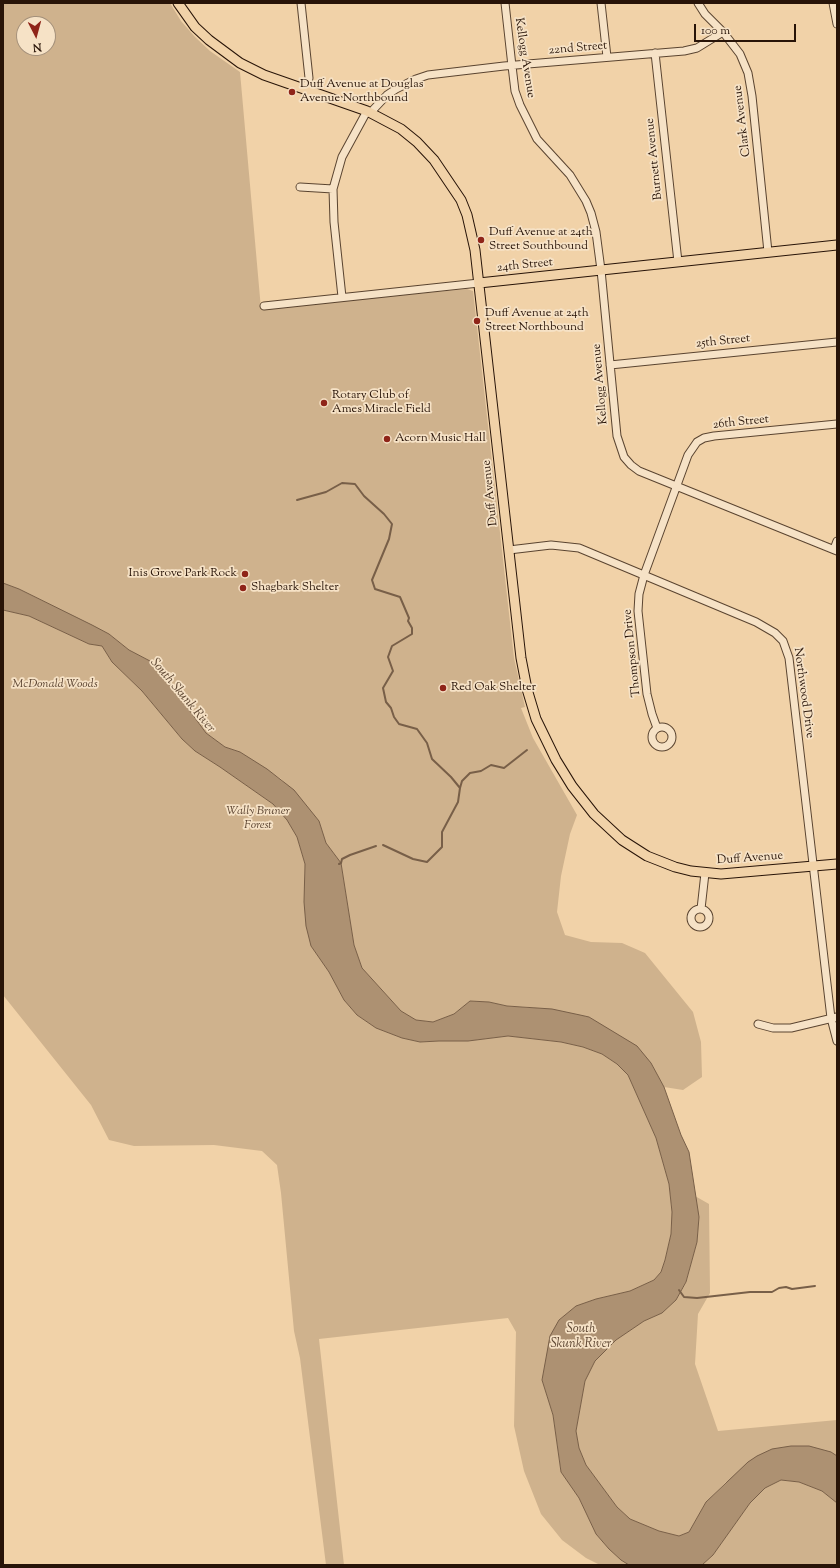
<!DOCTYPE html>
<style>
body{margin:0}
#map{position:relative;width:840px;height:1568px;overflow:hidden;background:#f1d2a8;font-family:"Sorts Mill Goudy",serif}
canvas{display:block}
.frame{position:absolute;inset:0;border:4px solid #281408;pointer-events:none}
.north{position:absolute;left:16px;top:16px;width:40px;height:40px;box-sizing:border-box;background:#f6e2c6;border:1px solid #a4907a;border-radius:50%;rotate:174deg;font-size:11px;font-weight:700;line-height:16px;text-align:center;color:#281408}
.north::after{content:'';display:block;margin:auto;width:14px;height:18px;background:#8f2418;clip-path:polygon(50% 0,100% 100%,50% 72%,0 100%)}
.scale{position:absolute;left:694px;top:24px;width:102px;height:18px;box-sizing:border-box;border:2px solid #281408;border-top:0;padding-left:5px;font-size:12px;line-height:14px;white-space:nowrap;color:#281408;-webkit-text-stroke:3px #f6e2c6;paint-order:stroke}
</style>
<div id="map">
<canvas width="840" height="1568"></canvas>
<div class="frame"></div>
<div class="north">N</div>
<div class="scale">100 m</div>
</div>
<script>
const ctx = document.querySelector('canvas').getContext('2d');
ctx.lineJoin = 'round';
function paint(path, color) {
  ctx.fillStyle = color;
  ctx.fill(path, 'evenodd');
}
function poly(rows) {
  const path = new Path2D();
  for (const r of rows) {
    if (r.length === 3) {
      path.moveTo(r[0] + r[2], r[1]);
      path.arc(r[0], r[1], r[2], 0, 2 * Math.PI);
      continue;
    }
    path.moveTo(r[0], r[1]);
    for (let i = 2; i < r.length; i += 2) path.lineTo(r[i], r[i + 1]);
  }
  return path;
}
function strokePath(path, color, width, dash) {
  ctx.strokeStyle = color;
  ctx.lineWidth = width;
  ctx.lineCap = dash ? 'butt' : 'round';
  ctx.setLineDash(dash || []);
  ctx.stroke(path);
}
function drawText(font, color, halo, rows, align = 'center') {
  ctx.font = font + ' "Sorts Mill Goudy",serif';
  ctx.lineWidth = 3.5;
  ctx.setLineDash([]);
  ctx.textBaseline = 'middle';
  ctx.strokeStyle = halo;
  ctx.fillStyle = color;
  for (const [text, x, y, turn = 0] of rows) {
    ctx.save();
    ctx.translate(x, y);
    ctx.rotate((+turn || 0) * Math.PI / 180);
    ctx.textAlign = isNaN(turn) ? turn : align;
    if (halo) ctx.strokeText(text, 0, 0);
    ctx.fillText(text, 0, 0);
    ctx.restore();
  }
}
paint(poly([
 [3,3,170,3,181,21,195,37,210,51,240,72,261,309,467,289,473,291,514,658,525,707,521,708,533,738,577,815,570,834,561,876,557,912,565,935,591,942,622,943,645,953,693,1012,701,1042,702,1077,683,1090,664,1087,651,1063,589,1017,529,1007,507,1006,489,1002,470,1001,454,1014,433,1022,416,1020,401,1011,362,968,354,945,341,863,326,843,319,821,281,779,240,752,225,747,206,733,160,670,150,661,129,650,109,634,19,589,3,583],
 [24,24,48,24,48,48,24,48],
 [3,610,29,616,89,644,102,646,112,662,142,691,182,739,195,751,220,767,273,804,287,820,297,837,305,864,304,877,311,946,329,972,344,1000,357,1015,376,1028,402,1038,420,1042,439,1041,468,1041,508,1036,561,1042,583,1047,602,1054,617,1064,628,1075,656,1138,669,1184,672,1212,671,1234,665,1260,661,1272,654,1280,630,1291,596,1299,576,1306,559,1320,542,1380,553,1415,561,1472,579,1498,596,1534,609,1549,621,1560,629,1565,600,1565,586,1558,562,1540,541,1514,524,1471,514,1426,516,1332,508,1318,319,1339,344,1565,326,1565,300,1358,294,1331,281,1193,277,1165,262,1151,214,1145,134,1146,109,1140,91,1105,3,995],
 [695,1196,709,1204,710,1293,698,1314,695,1364,718,1431,837,1420,837,1456,831,1452,726,1482,706,1502,689,1532,679,1536,659,1531,630,1519,617,1507,586,1465,579,1448,576,1431,585,1381,595,1361,616,1340,644,1321,662,1313,676,1300,686,1283,697,1242,699,1217],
 [781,1480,799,1482,822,1491,837,1503,837,1565,702,1565,713,1555,750,1503,765,1488]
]), '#cfb28d');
const water = poly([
 [3,583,19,589,92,625,109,634,129,650,150,661,160,670,206,733,225,747,240,752,267,769,294,790,319,821,326,843,341,863,354,945,362,968,401,1011,416,1020,433,1022,454,1014,470,1001,489,1002,507,1006,552,1009,580,1015,589,1017,637,1046,651,1063,664,1087,681,1135,689,1152,699,1217,697,1242,686,1282,676,1300,662,1313,644,1321,616,1340,595,1361,585,1381,576,1431,579,1448,586,1465,617,1507,630,1519,659,1531,679,1536,689,1532,706,1502,748,1462,757,1456,772,1449,791,1446,809,1446,831,1452,837,1456,837,1503,822,1491,799,1482,781,1480,765,1488,750,1503,713,1555,702,1565,629,1565,621,1560,609,1549,596,1534,579,1498,561,1472,553,1415,542,1380,550,1336,559,1320,576,1306,596,1299,630,1291,654,1280,661,1272,665,1260,671,1234,672,1212,669,1184,656,1138,628,1075,617,1064,602,1054,583,1047,561,1042,508,1036,468,1041,439,1041,420,1042,402,1038,376,1028,357,1015,344,1000,329,972,311,946,306,926,304,902,305,864,297,837,287,820,273,804,220,767,195,751,182,739,142,691,112,662,102,646,89,644,29,616,3,610,3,583]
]);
paint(water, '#ad9172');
strokePath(water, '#785f48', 1);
strokePath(poly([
 [297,500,326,492,342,483,355,484,364,496,384,514,392,524,389,539,372,580,375,589,400,597,409,618,408,621,412,628,412,634,392,646,388,657,393,671,383,688,386,702,391,708,394,717,399,724,417,729,427,743,432,759,451,777,460,788,458,802,442,832,442,847,427,862,413,859,383,845],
 [460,788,462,781,470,773,481,771,491,765,504,768,527,750],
 [339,864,341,863,342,859,350,855,376,846],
 [679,1290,684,1297,697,1298,750,1292,772,1292,779,1288,786,1287,792,1289,815,1286]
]), '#785f48', 2);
const minor = poly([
 [301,3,309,78,306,89],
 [505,3,512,66,515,91,520,105,537,139,570,175,586,201,591,213,596,232,601,270,617,436,624,457,631,465,639,471,837,551],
 [601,3,607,57],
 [698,3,705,14,723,32,740,54,748,73,752,96,768,252],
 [833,3,837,24],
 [655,53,678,262],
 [371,112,387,95,396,89,416,79,428,75,504,66,684,51,697,48,723,32],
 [300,187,333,189],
 [342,297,334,222,333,189,342,157,367,111],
 [264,306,479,283],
 [610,365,837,342],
 [834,549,837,541],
 [509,550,551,545,579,548,756,622,775,633,783,641,789,658,831,1018,837,1041],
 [662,737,10],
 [657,728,652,714,647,694,638,611,639,594,644,575,688,455,697,442,704,438,714,436,837,424],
 [700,918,9],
 [701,909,705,873],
 [758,1024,773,1028,791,1028,837,1017]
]);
const major = poly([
 [178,3,195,27,209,40,240,63,264,75,367,111,401,129,417,142,434,160,461,200,467,215,475,250,521,658,527,689,536,719,556,760,572,786,594,814,622,840,647,856,675,867,691,871,721,874,837,864],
 [479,283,837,245]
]);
strokePath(minor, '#5a4430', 9);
strokePath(major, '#281408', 11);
strokePath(minor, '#f6e2c6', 7);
strokePath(major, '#f1d2a8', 9);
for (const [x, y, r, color] of [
 [292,92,4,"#8f2418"],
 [481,240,4,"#8f2418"],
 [477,321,4,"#8f2418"],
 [324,403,4,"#8f2418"],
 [387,439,4,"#8f2418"],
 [245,574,4,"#8f2418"],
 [243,588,4,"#8f2418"],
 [443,688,4,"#8f2418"]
]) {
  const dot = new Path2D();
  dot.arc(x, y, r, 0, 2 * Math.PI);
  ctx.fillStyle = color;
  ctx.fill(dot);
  strokePath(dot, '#f6e2c6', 1.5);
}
drawText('12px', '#281408', '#f6e2c6', [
 ["22nd Street",578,49,-5],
 ["Kellogg Avenue",524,58,81],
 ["Clark Avenue",743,121,-97],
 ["Burnett Avenue",655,159,-96],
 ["24th Street",525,266,-6],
 ["25th Street",723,342,-6],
 ["Kellogg Avenue",601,384,-95],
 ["26th Street",741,423,-6],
 ["Duff Avenue",491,493,-96],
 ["Thompson Drive",633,653,-96],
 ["Northwood Drive",803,693,82],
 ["Duff Avenue",750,859,-4]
]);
drawText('12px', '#281408', '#f6e2c6', [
 ["Duff Avenue at Douglas",300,85],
 ["Avenue Northbound",300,99],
 ["Duff Avenue at 24th",489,233],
 ["Street Southbound",489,247],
 ["Duff Avenue at 24th",485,314],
 ["Street Northbound",485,328],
 ["Rotary Club of",332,396],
 ["Ames Miracle Field",332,410],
 ["Acorn Music Hall",395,439],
 ["Inis Grove Park Rock",237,574,"right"],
 ["Shagbark Shelter",251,588],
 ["Red Oak Shelter",451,688]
], 'left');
drawText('italic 12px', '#5a4330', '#f6e2c6', [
 ["McDonald Woods",55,685],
 ["Wally Bruner",258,812],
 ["Forest",258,826]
]);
drawText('italic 13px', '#5d4632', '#f6e2c6', [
 ["South Skunk River",182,696,50],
 ["South",581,1330],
 ["Skunk River",581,1345]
]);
</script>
